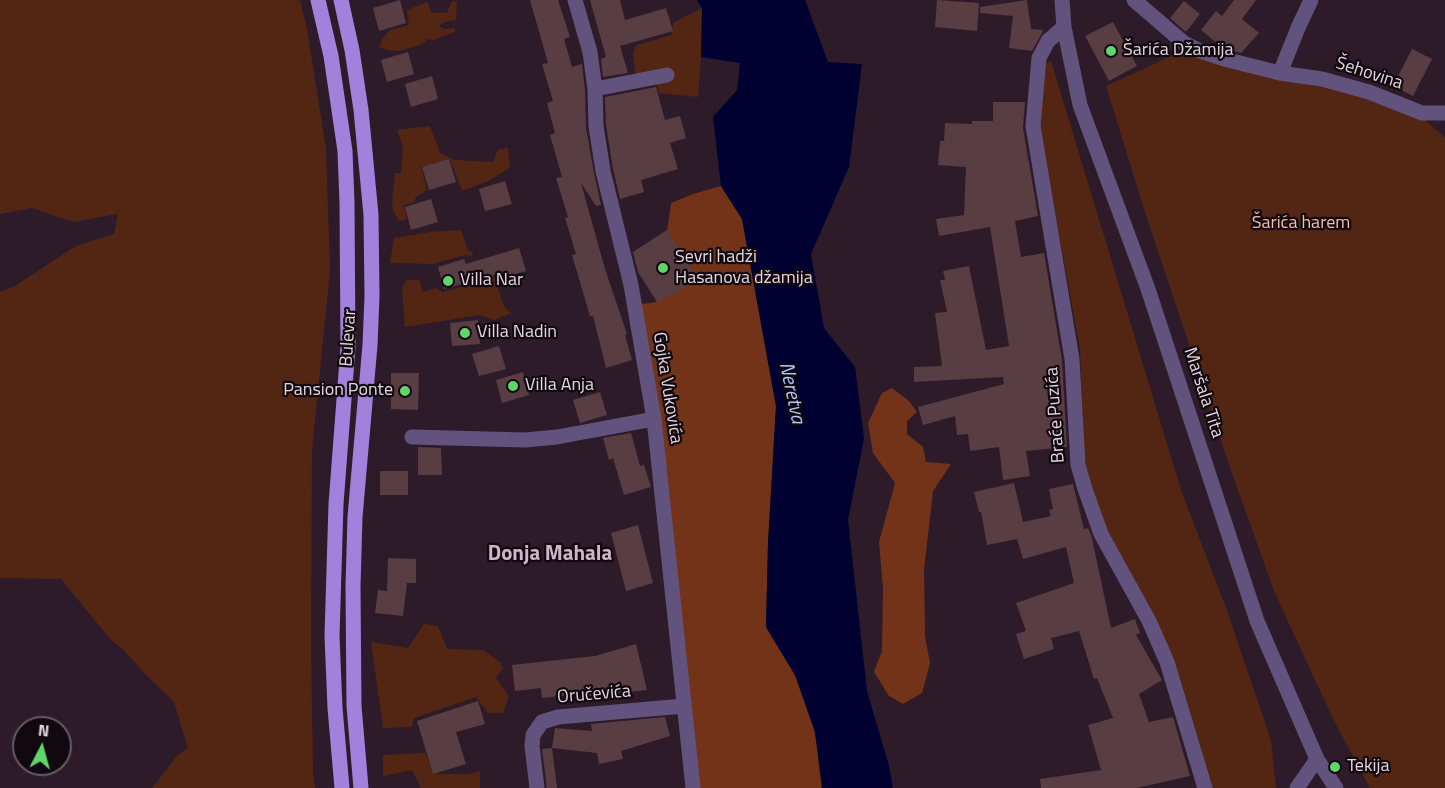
<!DOCTYPE html>
<meta charset="utf-8">
<style>
body{margin:0}
#map{position:relative;width:1445px;height:788px;overflow:hidden;background:#2d1b2a;font-family:"Titillium Web",sans-serif}
canvas{display:block}
.north{position:absolute;left:12px;top:716px;width:60px;height:60px;box-sizing:border-box;background:#11090f;border:2px solid #655b63;border-radius:50%;rotate:6deg;font-size:16px;font-weight:700;line-height:24px;text-align:center;color:#e3d6e0}
.north::after{content:'';display:block;margin:auto;width:21px;height:27px;background:#60d56a;clip-path:polygon(50% 0,100% 100%,50% 72%,0 100%)}
</style>
<div id="map">
<canvas width="1445" height="788"></canvas>
<div class="north">N</div>
</div>
<script>
const ctx = document.querySelector('canvas').getContext('2d');
ctx.lineJoin = 'round';
function paint(path, color) {
  ctx.fillStyle = color;
  ctx.fill(path, 'evenodd');
}
function poly(rows) {
  const path = new Path2D();
  for (const r of rows) {
    path.moveTo(r[0], r[1]);
    for (let i = 2; i < r.length; i += 2) path.lineTo(r[i], r[i + 1]);
  }
  return path;
}
function strokePath(path, color, width, dash) {
  ctx.strokeStyle = color;
  ctx.lineWidth = width;
  ctx.lineCap = dash ? 'butt' : 'round';
  ctx.setLineDash(dash || []);
  ctx.stroke(path);
}
function drawText(font, color, halo, rows, align = 'center') {
  ctx.font = font + ' "Titillium Web",sans-serif';
  ctx.lineWidth = 4.5;
  ctx.setLineDash([]);
  ctx.textBaseline = 'middle';
  ctx.strokeStyle = halo;
  ctx.fillStyle = color;
  for (const [text, x, y, turn = 0] of rows) {
    ctx.save();
    ctx.translate(x, y);
    ctx.rotate((+turn || 0) * Math.PI / 180);
    ctx.textAlign = isNaN(turn) ? turn : align;
    if (halo) ctx.strokeText(text, 0, 0);
    ctx.fillText(text, 0, 0);
    ctx.restore();
  }
}
paint(poly([
 [0,0,300,0,307,29,326,149,330,271,312,451,311,643,313,774,315,788,152,788,177,756,188,748,174,702,143,672,124,650,111,640,61,579,0,578,0,292,15,286,76,246,114,234,118,214,73,222,32,208,0,214],
 [452,1,457,2,456,20,444,22,439,26,445,29,455,28,455,32,433,40,428,39,420,45,399,51,387,50,379,47,383,38,390,30,409,25,407,10,427,2,432,13,447,13],
 [702,8,701,57,698,97,659,93,656,82,636,77,633,53,637,45,672,35,673,23],
 [1180,52,1314,77,1421,116,1445,138,1445,788,1370,788,1334,721,1274,591,1229,465,1143,206,1106,86],
 [1051,61,1182,493,1225,605,1271,740,1276,788,1211,788,1178,680,1097,511,1084,468,1080,349,1043,147,1038,133,1042,65],
 [430,126,440,153,455,160,493,162,498,150,508,148,510,168,488,181,462,191,450,159,421,167,427,190,416,197,414,202,404,205,407,220,399,221,393,211,392,201,395,173,401,173,403,147,397,130],
 [461,230,468,251,473,252,472,256,465,255,433,264,390,263,394,238,430,232],
 [493,273,504,306,511,313,494,320,480,315,405,327,402,287,407,280,419,280,423,292,436,288,442,292,474,284,477,276],
 [424,624,438,626,447,649,483,650,500,662,503,668,496,678,509,696,503,713,488,713,476,697,414,718,412,727,383,728,371,642,408,648],
 [425,753,435,774,469,774,480,771,480,788,421,788,412,770,383,776,383,755]
]), '#532614');
paint(poly([
 [721,186,742,219,776,406,768,543,766,627,795,675,815,732,822,788,693,788,634,305,657,302,671,203,693,194],
 [892,388,909,401,917,412,907,421,907,434,923,447,926,462,951,464,933,491,924,570,925,636,930,663,922,693,903,704,889,696,874,672,882,651,883,588,879,542,895,483,873,453,868,423,882,393]
]), '#723319');
paint(poly([
 [697,0,805,0,828,62,862,64,849,167,811,254,824,328,855,367,864,439,848,520,867,691,889,766,893,788,822,788,815,732,795,675,766,627,768,543,776,406,742,219,721,186,713,117,737,90,740,63,701,57,702,8]
]), '#000031');
paint(poly([
 [400,0,406,23,379,31,373,8],
 [530,0,558,0,570,37,564,39,572,67,582,64,585,90,586,128,594,173,601,205,596,206,581,183,605,269,627,334,625,335,632,360,606,368,593,316,590,316,572,255,576,254,565,218,568,217,556,178,562,177,550,135,555,133,547,103,553,101,542,64,548,63],
 [590,0,620,0,625,20,666,8,673,31,620,46,628,73,603,77,601,59,606,57],
 [937,0,979,3,977,31,935,27],
 [1027,0,1031,29,1043,30,1042,33,1032,51,1009,48,1013,16,980,13,980,7],
 [1234,0,1256,0,1242,19,1259,33,1241,53,1224,49,1201,30,1216,11,1222,16],
 [1184,1,1200,14,1186,32,1170,18],
 [1113,22,1137,66,1109,81,1085,36],
 [1412,49,1432,59,1413,96,1393,86],
 [408,52,414,74,387,82,381,60],
 [432,76,438,99,411,107,405,84],
 [656,87,665,120,680,116,686,138,670,143,678,169,641,180,644,192,620,199,613,169,606,125,605,97],
 [993,102,1025,102,1023,128,1038,216,1015,221,1021,257,1044,253,1062,360,1067,447,1026,451,1030,476,1003,480,999,447,970,451,968,434,957,435,955,416,923,425,918,407,1004,384,1003,377,914,382,914,367,942,366,935,313,947,312,940,280,945,280,943,271,969,266,986,350,1009,346,990,227,939,236,936,219,964,215,966,167,938,165,940,141,944,141,945,123,972,124,972,121,993,121],
 [449,159,456,182,429,190,422,167],
 [505,181,512,204,485,211,479,189],
 [431,199,438,222,411,230,405,207],
 [667,230,699,280,657,302,638,272,633,252],
 [519,248,526,271,499,279,497,274,444,289,438,267,464,259,466,264],
 [478,320,480,344,452,346,450,323],
 [499,346,506,369,479,376,472,354],
 [523,372,529,395,502,403,496,380],
 [391,373,419,373,418,410,391,409],
 [600,392,607,415,580,423,573,400],
 [631,433,640,466,644,465,651,487,624,495,613,458,609,460,603,438],
 [418,447,441,448,442,475,418,475],
 [380,471,408,471,408,495,380,495],
 [1014,483,1023,522,1051,516,1049,510,1053,509,1049,489,1073,484,1084,529,1088,528,1091,534,1111,628,1135,619,1140,633,1136,635,1162,680,1139,694,1149,722,1173,717,1190,776,1137,788,1041,788,1040,779,1101,770,1088,725,1113,718,1097,678,1094,679,1079,631,1051,638,1054,649,1024,659,1016,634,1026,631,1016,603,1074,583,1066,547,1023,559,1017,539,987,545,981,512,979,512,974,492],
 [638,525,653,583,626,591,611,533],
 [388,558,416,559,416,583,407,583,403,616,375,613,378,590,387,591],
 [636,644,647,690,570,698,570,695,542,698,541,688,515,691,512,665,595,656],
 [478,701,485,724,456,732,466,764,433,774,417,721],
 [665,717,670,736,621,751,623,759,599,764,597,753,552,748,555,728,592,731,591,724],
 [552,748,557,788,547,788,542,749]
]), '#583d42');
strokePath(poly([
 [575,0,590,52,595,89,596,126,603,171,631,285,654,419,693,788],
 [1062,0,1064,27,1080,105,1148,289,1257,621,1317,759,1336,788],
 [1134,0,1184,43,1200,51,1224,59,1280,73,1322,79,1369,92,1422,113,1445,113],
 [1064,27,1048,41,1039,58,1033,126,1072,359,1078,465,1085,489,1101,534,1149,621,1167,662,1205,788],
 [1280,73,1298,28,1311,0],
 [595,89,667,75],
 [412,437,525,440,557,437,654,419],
 [537,788,532,746,533,735,542,722,558,717,684,706],
 [1297,788,1317,759]
]), '#61537e', 15);
strokePath(poly([
 [318,0,331,56,345,151,347,203,348,347,336,504,332,636,335,708,342,788],
 [341,0,352,50,361,110,371,215,372,296,370,345,355,517,353,586,354,706,361,788]
]), '#a181db', 15);
for (const [x, y, r, color] of [
 [1111,51,6,"#60d56a"],
 [663,268,6,"#60d56a"],
 [448,281,6,"#60d56a"],
 [465,333,6,"#60d56a"],
 [513,386,6,"#60d56a"],
 [405,391,6,"#60d56a"],
 [1335,767,6,"#60d56a"]
]) {
  const dot = new Path2D();
  dot.arc(x, y, r, 0, 2 * Math.PI);
  ctx.fillStyle = color;
  ctx.fill(dot);
  strokePath(dot, '#11090f', 2);
}
drawText('18px', '#e3d6e0', '#11090f', [
 ["Šarića Džamija",1123,51],
 ["Sevri hadži",675,258],
 ["Hasanova džamija",675,279],
 ["Villa Nar",460,281],
 ["Villa Nadin",477,333],
 ["Villa Anja",525,386],
 ["Pansion Ponte",393,391,"right"],
 ["Tekija",1347,767]
], 'left');
drawText('18px', '#e3d6e0', '#11090f', [
 ["Šehovina",1369,74,18],
 ["Bulevar",349,338,-86],
 ["Gojka Vukovića",667,388,81],
 ["Maršala Tita",1203,393,72],
 ["Braće Puzića",1056,415,-94],
 ["Oručevića",594,695,-5]
]);
drawText('18px', '#f8bda6', '#11090f', [
 ["Šarića harem",1301,224]
]);
drawText('italic 20px', '#b0c8fb', '#11090f', [
 ["Neretva",791,393,78]
]);
drawText('bold 21px', '#ceb5c8', '#11090f', [
 ["Donja Mahala",550,555]
]);
</script>
